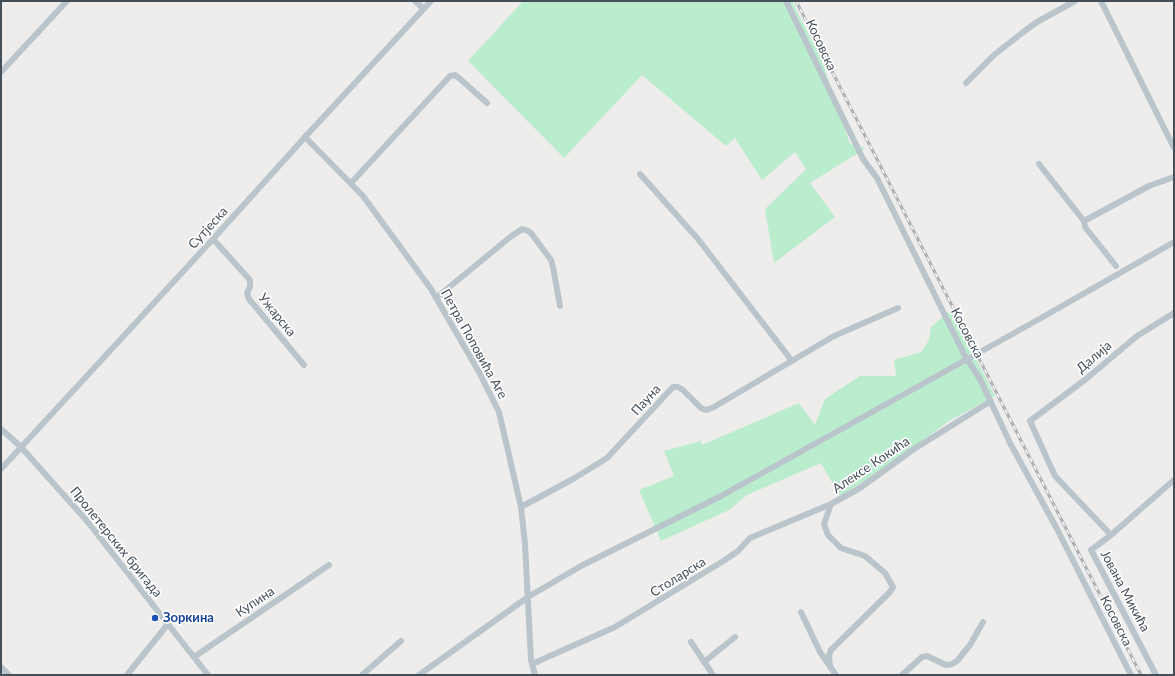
<!DOCTYPE html>
<meta charset="utf-8">
<style>
body{margin:0}
#map{position:relative;width:1175px;height:676px;overflow:hidden;background:#efecec;font-family:Lato,sans-serif}
canvas{display:block}
.frame{position:absolute;inset:0;border:2px solid #454f59;pointer-events:none}
</style>
<div id="map">
<canvas width="1175" height="676"></canvas>
<div class="frame"></div>
</div>
<script>
const ctx = document.querySelector('canvas').getContext('2d');
ctx.lineJoin = 'round';
function paint(path, color) {
  ctx.fillStyle = color;
  ctx.fill(path, 'evenodd');
}
function poly(rows) {
  const path = new Path2D();
  for (const r of rows) {
    path.moveTo(r[0], r[1]);
    for (let i = 2; i < r.length; i += 2) path.lineTo(r[i], r[i + 1]);
  }
  return path;
}
function strokePath(path, color, width, dash) {
  ctx.strokeStyle = color;
  ctx.lineWidth = width;
  ctx.lineCap = dash ? 'butt' : 'round';
  ctx.setLineDash(dash || []);
  ctx.stroke(path);
}
function drawText(font, color, halo, rows, align = 'center') {
  ctx.font = font + ' Lato,sans-serif';
  ctx.lineWidth = 3.5;
  ctx.setLineDash([]);
  ctx.textBaseline = 'middle';
  ctx.strokeStyle = halo;
  ctx.fillStyle = color;
  for (const [text, x, y, turn = 0] of rows) {
    ctx.save();
    ctx.translate(x, y);
    ctx.rotate((+turn || 0) * Math.PI / 180);
    ctx.textAlign = isNaN(turn) ? turn : align;
    if (halo) ctx.strokeText(text, 0, 0);
    ctx.fillText(text, 0, 0);
    ctx.restore();
  }
}
paint(poly([
 [523,1,792,1,822,61,850,144,866,148,810,183,835,217,774,263,765,209,806,169,795,152,762,180,735,138,726,146,642,75,564,158,468,61],
 [951,310,995,396,949,421,887,467,840,496,821,463,747,495,729,510,661,541,639,490,674,476,664,451,701,441,702,445,799,403,815,425,825,399,860,376,896,376,894,360,921,352,929,340,931,327]
]), '#b9edcd');
strokePath(poly([
 [415,1,424,9],
 [786,1,863,159,877,178,965,356,980,379,1010,443,1056,527,1131,675],
 [1101,1,1174,148],
 [1,72,67,1],
 [966,83,994,55,1022,33,1037,22,1075,1],
 [305,137,363,196,431,289,479,372,499,412,521,507,525,544,531,660,535,675],
 [1039,164,1084,221,1085,227,1116,266],
 [640,174,698,239,792,361],
 [351,183,450,76,455,75,459,78,487,103],
 [1084,221,1149,186,1174,177],
 [213,239,250,280,250,287,247,293,249,299,304,365],
 [436,298,509,238,522,229,528,231,531,233,551,260,553,267,560,306],
 [1,429,21,447,87,521,208,675],
 [1,469,213,239,305,137,431,1],
 [521,507,573,479,607,458,673,387,678,387,683,390,701,408,706,410,714,407,834,336,898,308],
 [1111,535,1055,476,1030,421,1086,379,1137,336,1174,313],
 [801,612,820,652,836,675],
 [691,642,713,675],
 [194,657,329,565],
 [704,662,735,637],
 [532,664,615,627,725,560,738,551,750,538,831,504,860,488,914,449,991,401],
 [1,667,9,675],
 [830,667,829,655,831,650,890,592,893,587,885,573,865,556,841,548,828,535,824,524,831,504],
 [127,675,168,624],
 [362,675,401,641],
 [419,675,528,597,581,566,721,496,1034,322,1174,242],
 [902,675,922,657,927,656,946,665,952,664,957,661,970,645,983,622],
 [1156,675,1091,550,1111,535,1174,480]
]), '#bac4cb', 6);
const rail = poly([
 [796,1,1141,675]
]);
strokePath(rail, '#aeb1b6', 3);
strokePath(rail, '#fff', 1.5, [4.5]);
for (const [x, y, r, color] of [
 [155,618,4,"#1a4fb4"]
]) {
  const dot = new Path2D();
  dot.arc(x, y, r, 0, 2 * Math.PI);
  ctx.fillStyle = color;
  ctx.fill(dot);
  strokePath(dot, '#fff', 1.5);
}
drawText('13px', '#454f59', '#fff', [
 ["Косовска",821,45,65],
 ["Сутјеска",208,228,-48],
 ["Ужарска",277,315,51],
 ["Косовска",967,333,62],
 ["Петра Поповића Аге",474,344,61],
 ["Далија",1094,357,-40],
 ["Пауна",646,400,-48],
 ["Алексе Кокића",871,465,-34],
 ["Пролетерских бригада",116,542,51],
 ["Столарска",678,577,-32],
 ["Јована Микића",1125,591,62],
 ["Купина",255,602,-34],
 ["Косовска",1116,621,63]
]);
drawText('bold 13px', '#164399', '#fff', [
 ["Зоркина",163,618]
], 'left');
</script>
